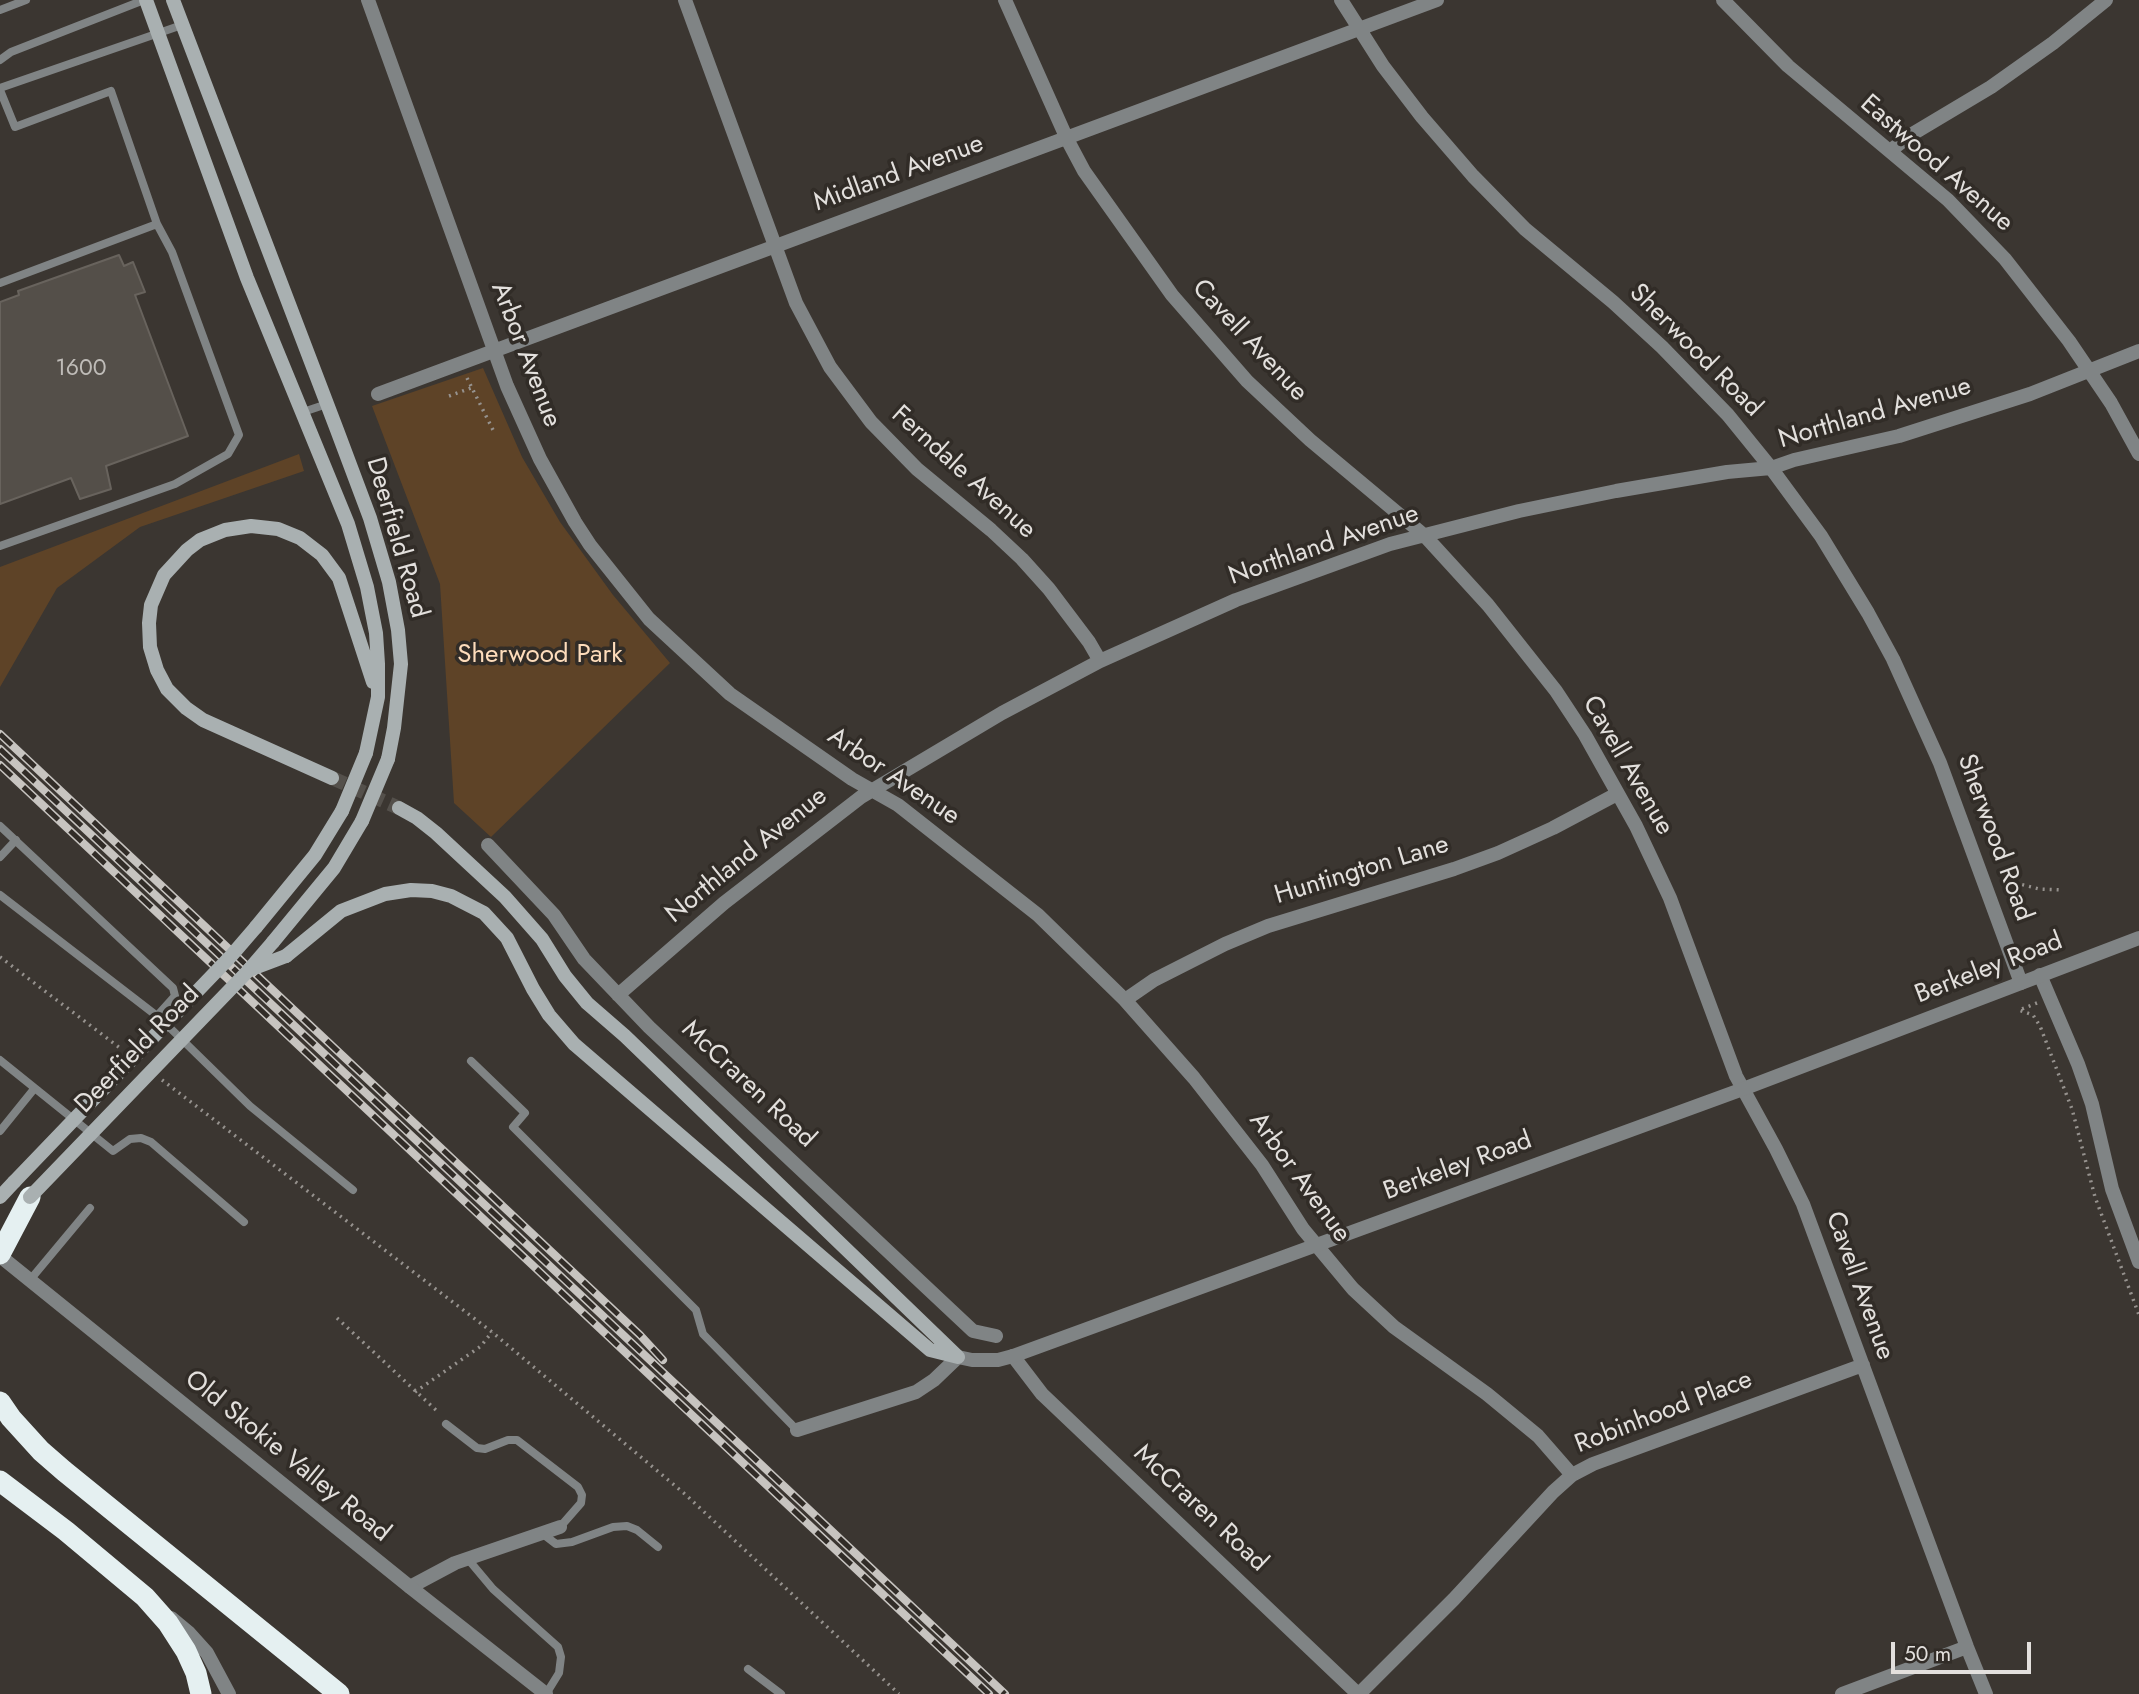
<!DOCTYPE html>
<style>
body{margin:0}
#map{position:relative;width:2139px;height:1694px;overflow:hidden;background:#3b3631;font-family:Jost,sans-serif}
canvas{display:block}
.scale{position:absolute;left:1891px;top:1642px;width:140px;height:32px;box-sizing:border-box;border:4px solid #e3e0dd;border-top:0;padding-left:9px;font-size:21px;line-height:24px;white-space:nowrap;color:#e3e0dd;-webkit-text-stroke:5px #312c27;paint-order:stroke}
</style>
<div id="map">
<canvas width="2139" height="1694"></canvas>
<div class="scale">50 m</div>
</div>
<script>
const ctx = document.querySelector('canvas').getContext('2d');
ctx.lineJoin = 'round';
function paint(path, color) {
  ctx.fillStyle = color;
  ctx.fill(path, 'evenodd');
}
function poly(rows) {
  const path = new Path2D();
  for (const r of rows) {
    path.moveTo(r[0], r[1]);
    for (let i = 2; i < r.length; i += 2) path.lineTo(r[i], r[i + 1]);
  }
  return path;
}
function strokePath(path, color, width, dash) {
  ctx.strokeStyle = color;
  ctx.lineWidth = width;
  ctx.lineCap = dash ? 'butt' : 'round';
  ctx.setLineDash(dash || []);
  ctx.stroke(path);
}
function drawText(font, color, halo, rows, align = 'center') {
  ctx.font = font + ' Jost,sans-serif';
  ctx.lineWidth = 7;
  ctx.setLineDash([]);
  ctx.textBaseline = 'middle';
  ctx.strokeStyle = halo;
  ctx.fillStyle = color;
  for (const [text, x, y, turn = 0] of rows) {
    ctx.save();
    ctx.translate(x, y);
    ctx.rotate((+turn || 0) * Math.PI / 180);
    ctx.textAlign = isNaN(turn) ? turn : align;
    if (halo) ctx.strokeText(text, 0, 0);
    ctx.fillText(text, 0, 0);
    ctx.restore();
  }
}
paint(poly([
 [483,368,522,457,560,522,613,595,670,663,491,837,454,803,440,584,372,406],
 [299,454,304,471,140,527,57,588,0,687,0,567]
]), '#5e4327');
const building = poly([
 [119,255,124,266,133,262,145,292,135,295,188,436,106,466,111,489,80,499,71,478,0,504,0,302,19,295,18,291,119,255]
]);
paint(building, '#544f49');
strokePath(building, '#68635d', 2);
strokePath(poly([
 [332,778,399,808]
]), '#54504b', 14, [14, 7]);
strokePath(poly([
 [467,378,493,430],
 [449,396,471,388],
 [2002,883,2008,881,2039,889,2063,890],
 [0,957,120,1048],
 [2037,1003,2019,1010,2033,1015,2040,1026,2072,1109,2095,1197,2139,1315],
 [162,1080,492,1332,686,1495,899,1694],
 [337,1318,437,1411],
 [415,1392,481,1346,492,1332]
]), '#96928e', 3.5, [2, 5]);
strokePath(poly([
 [0,10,26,0],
 [0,60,11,52,144,0],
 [0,88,182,25],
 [0,90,15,127,111,91,157,224,0,283],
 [303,412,327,404],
 [0,546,175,484,228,454,239,435,172,252,157,224],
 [0,826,173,988,175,996,157,1016,0,895],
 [0,857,16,840],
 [165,1023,250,1106,353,1190],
 [0,1060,113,1151,130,1139,141,1138,151,1142,244,1222],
 [471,1061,525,1113,513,1127,696,1310,703,1334,797,1430],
 [0,1131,34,1089],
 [30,1280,90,1208],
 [446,1424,477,1448,485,1449,508,1440,517,1440,578,1487,582,1495,581,1503,560,1527],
 [543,1534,556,1544,572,1542,613,1527,627,1526,637,1530,658,1547],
 [467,1558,493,1589,558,1647,561,1657,559,1673,546,1694],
 [748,1669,781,1694]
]), '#808485', 8);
strokePath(poly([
 [368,0,507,386,540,459,575,522,590,545,649,619,730,694,852,779,898,805,1038,915,1125,1000,1194,1078,1262,1165,1303,1229,1353,1289,1394,1327,1487,1394,1538,1436,1572,1475],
 [685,0,796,303,830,367,871,422,917,469,991,530,1022,559,1049,589,1089,642,1100,661],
 [1005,0,1067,139,1084,171,1172,295,1247,381,1310,440,1425,536,1488,605,1556,691,1585,735,1636,826,1670,898,1736,1076,1776,1149,1803,1204,1967,1647,1986,1694],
 [1341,0,1383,66,1422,117,1473,176,1525,229,1613,302,1662,347,1728,415,1771,468,1821,536,1868,613,1893,659,1940,763,2021,983],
 [1723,0,1788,66,1948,200,2005,259,2069,341,2111,403,2139,454],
 [1890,151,1909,136,1991,87,2053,43,2106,0],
 [378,394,1437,0],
 [488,845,554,915,584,959,649,1027,973,1331,996,1336],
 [2040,975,2078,1064,2092,1104,2112,1189,2139,1262],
 [618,995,724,903,861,797,1002,713,1100,661,1236,600,1390,544,1519,511,1616,491,1727,472,1771,468,1794,460,1899,436,2030,394,2139,351],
 [1125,1000,1154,980,1225,944,1268,926,1454,869,1498,853,1553,828,1617,794],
 [1013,1356,1042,1394,1358,1694],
 [797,1430,916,1392,934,1380,958,1357],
 [410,1587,455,1563,560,1527],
 [1359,1694,1454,1599,1553,1492,1572,1475,1593,1464,1863,1365],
 [1842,1694,1967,1647]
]), '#808485', 14);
strokePath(poly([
 [0,1256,410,1587,546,1694],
 [958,1357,972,1360,998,1360,1013,1356,1743,1089,2139,938],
 [171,1618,189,1633,207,1653,229,1694]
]), '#808485', 14);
strokePath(poly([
 [146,0,247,278,348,524,367,587,376,633,378,664,378,697,366,753],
 [173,0,337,430,370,518,389,582,398,630,401,664,394,728,388,759],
 [332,778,203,720,186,708,167,689,157,670,150,647,149,623,151,605,164,575,187,550,200,540,225,530,251,526,278,529,300,538,322,555,339,578,373,682],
 [399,808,417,818,436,833,505,897,542,939,565,976,587,1003,625,1036,957,1356],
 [256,927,315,855,342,811],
 [273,942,334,868,362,821],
 [286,956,341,911,385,894,411,890,432,891,451,896,484,913,507,938,533,989,549,1015,574,1044,930,1350,958,1357],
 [0,1197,14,1182]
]), '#a9b0b1', 14);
strokePath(poly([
 [0,1254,30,1197],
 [0,1402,11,1418,41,1451,64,1471,339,1694],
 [0,1481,66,1531,145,1597,168,1623,186,1651,196,1673,201,1694]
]), '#e5f0f1', 21);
const rail = poly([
 [0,734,640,1335,663,1360],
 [0,749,1005,1694],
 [0,765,989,1694]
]);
strokePath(rail, '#c7c4c0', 8);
strokePath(rail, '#312c27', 5, [16]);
strokePath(poly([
 [342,811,366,753],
 [362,821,388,759],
 [249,970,286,956],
 [14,1182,231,956,256,927],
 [30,1197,248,971,273,942]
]), '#a9b0b1', 14);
drawText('23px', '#bfbcb8', null, [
 ["1600",81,369]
]);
drawText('26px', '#e3e0dd', '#312c27', [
 ["Eastwood Avenue",1936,164,41],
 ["Midland Avenue",899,174,-20],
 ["Cavell Avenue",1249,341,47],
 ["Sherwood Road",1695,351,45],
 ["Arbor Avenue",525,355,69],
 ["Northland Avenue",1875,414,-16],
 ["Ferndale Avenue",963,473,42],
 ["Deerfield Road",396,538,74],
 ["Northland Avenue",1324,546,-19],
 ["Cavell Avenue",1627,766,60],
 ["Arbor Avenue",893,777,34],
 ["Sherwood Road",1994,838,70],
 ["Northland Avenue",747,856,-39],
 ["Huntington Lane",1362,871,-17],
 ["Berkeley Road",1989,969,-21],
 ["Deerfield Road",138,1050,-46],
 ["McCraren Road",748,1085,43],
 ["Berkeley Road",1458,1167,-20],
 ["Arbor Avenue",1299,1178,54],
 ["Cavell Avenue",1859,1286,70],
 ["Robinhood Place",1664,1413,-21],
 ["Old Skokie Valley Road",287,1457,39],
 ["McCraren Road",1200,1509,43]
]);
drawText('26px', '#fddcbb', '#312c27', [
 ["Sherwood Park",540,656]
]);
</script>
